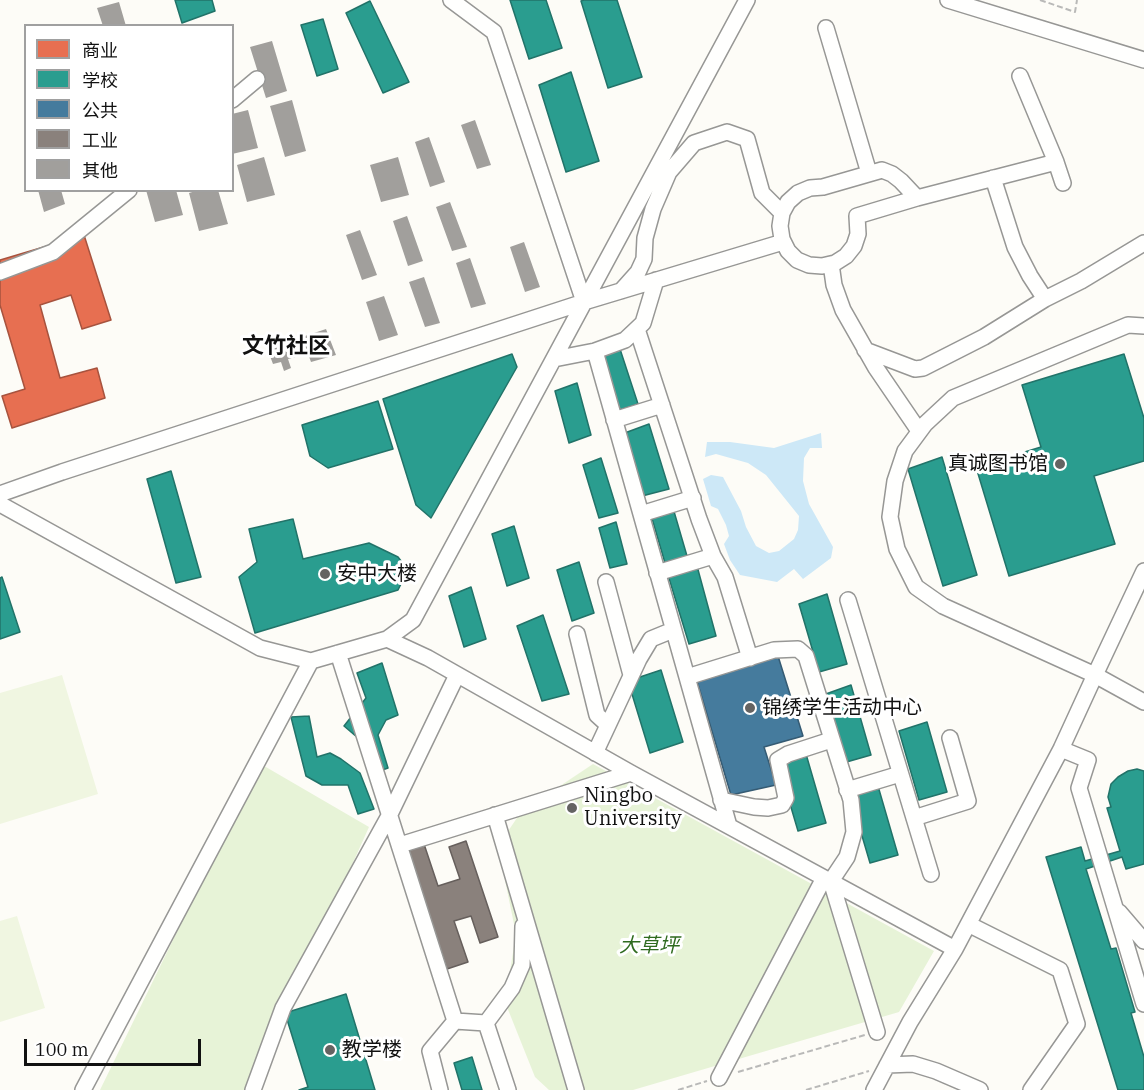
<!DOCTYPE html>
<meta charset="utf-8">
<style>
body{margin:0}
#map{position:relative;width:1144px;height:1090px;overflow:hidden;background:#fdfcf7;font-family:"IBM Plex Serif","Noto Sans SC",serif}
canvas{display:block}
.legend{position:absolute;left:24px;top:24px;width:210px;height:168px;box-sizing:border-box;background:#fff;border:2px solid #a0a0a0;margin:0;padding:8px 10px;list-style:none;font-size:18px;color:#111}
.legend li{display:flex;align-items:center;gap:12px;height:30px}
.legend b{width:30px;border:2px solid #a0a0a0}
.scale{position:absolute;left:24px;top:1039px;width:177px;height:27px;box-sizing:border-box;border:3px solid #111;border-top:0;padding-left:8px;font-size:18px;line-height:21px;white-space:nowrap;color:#111;-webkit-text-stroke:4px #fff;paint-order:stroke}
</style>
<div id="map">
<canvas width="1144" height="1090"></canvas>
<ul class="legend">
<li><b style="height:16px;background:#e76f51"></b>商业</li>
<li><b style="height:16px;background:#2a9d8f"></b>学校</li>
<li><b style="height:16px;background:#457b9d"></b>公共</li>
<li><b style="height:16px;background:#8a817c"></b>工业</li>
<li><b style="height:16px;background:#a19f9c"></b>其他</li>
</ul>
<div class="scale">100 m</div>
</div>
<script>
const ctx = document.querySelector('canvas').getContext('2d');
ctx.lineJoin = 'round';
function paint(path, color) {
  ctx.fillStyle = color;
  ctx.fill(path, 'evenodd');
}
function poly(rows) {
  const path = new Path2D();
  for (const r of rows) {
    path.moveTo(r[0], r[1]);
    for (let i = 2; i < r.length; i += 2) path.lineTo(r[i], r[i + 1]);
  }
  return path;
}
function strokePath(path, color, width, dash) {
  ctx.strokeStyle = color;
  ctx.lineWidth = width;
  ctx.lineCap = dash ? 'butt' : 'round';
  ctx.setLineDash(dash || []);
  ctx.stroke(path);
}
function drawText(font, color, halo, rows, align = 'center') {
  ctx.font = font + ' "IBM Plex Serif","Noto Sans SC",serif';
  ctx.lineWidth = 6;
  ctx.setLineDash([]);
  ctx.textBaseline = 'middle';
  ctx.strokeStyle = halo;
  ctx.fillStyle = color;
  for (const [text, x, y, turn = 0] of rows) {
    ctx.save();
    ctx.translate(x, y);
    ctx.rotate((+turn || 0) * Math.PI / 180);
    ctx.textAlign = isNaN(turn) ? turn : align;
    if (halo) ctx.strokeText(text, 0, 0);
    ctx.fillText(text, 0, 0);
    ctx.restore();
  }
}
paint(poly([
 [259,763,369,827,251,1090,100,1090],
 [593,764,934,951,899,1012,633,1090,549,1090,535,1077,505,1002,516,934,498,846,521,812]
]), '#e7f3d7');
paint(poly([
 [62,675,98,794,0,824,0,693],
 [17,916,45,1008,0,1022,0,921]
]), '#f0f6e1');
paint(poly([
 [821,433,822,448,810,448,804,458,803,481,809,504,833,547,831,558,803,579,794,569,777,582,740,575,730,560,724,544,729,536,726,525,718,509,711,506,703,479,711,475,723,477,741,511,746,527,756,546,769,553,779,551,794,539,798,530,799,516,766,475,748,463,716,454,705,457,707,442,730,442,774,448]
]), '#cde8f7');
const shops = poly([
 [84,235,111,320,82,329,71,295,40,305,60,378,97,368,105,398,12,428,2,396,25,389,0,305,0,260,84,235]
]);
paint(shops, '#e76f51');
strokePath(shops, '#a7533e', 1.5);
const schools = poly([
 [175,0,212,0,215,11,182,23,175,0],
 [510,0,546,0,562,48,529,59,510,0],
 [584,0,617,0,642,77,608,88,581,1,584,0],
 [370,1,409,82,383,93,346,13,370,1],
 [323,19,338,69,317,76,301,25,323,19],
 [571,72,599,161,566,172,539,85,571,72],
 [619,346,638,404,616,411,599,354,619,346],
 [512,354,517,367,431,518,416,505,383,399,512,354],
 [1124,354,1144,418,1144,461,1094,476,1115,544,1009,576,976,467,1041,447,1022,385,1124,354],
 [577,383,591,435,569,443,555,391,577,383],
 [378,401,393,449,328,468,310,456,302,425,378,401],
 [649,424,669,489,642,496,622,434,649,424],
 [942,457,977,575,943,586,908,469,942,457],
 [601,458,618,513,599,518,583,465,601,458],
 [171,471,201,577,176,583,147,479,171,471],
 [673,508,687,556,665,563,651,515,673,508],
 [293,519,303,559,369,543,398,557,408,570,398,590,255,633,239,577,257,562,249,529,293,519],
 [616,522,627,564,610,568,599,528,616,522],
 [514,526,529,578,507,586,492,534,514,526],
 [579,562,594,613,572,621,557,570,579,562],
 [697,566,716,636,689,644,668,575,697,566],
 [2,577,20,632,0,639,0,578,2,577],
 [471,587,486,639,464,647,449,596,471,587],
 [827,594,847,664,819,672,799,604,827,594],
 [543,615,569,694,542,701,517,626,543,615],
 [382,663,398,715,386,720,378,735,388,768,371,774,358,738,344,726,366,698,357,673,382,663],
 [661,670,683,742,650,753,628,681,661,670],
 [851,685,871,755,843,763,823,695,851,685],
 [309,716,317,757,330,753,341,759,360,773,374,809,358,814,348,785,322,785,306,776,291,717,309,716],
 [927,722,947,792,919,800,899,731,927,722],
 [806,754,826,823,798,831,778,763,806,754],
 [1137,769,1144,771,1144,864,1126,869,1122,857,1086,869,1111,949,1116,948,1135,1012,1131,1013,1144,1057,1144,1090,1118,1090,1046,857,1081,847,1085,861,1120,851,1107,808,1111,807,1108,797,1111,784,1118,777,1128,771,1137,769],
 [878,786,898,855,870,863,850,795,878,786],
 [346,994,375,1090,299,1090,308,1087,285,1013,346,994],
 [472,1057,482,1090,462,1090,454,1063,472,1057]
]);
paint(schools, '#2a9d8f');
strokePath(schools, '#227369', 1.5);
const public = poly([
 [778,656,803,736,764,747,776,785,731,795,697,681,778,656]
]);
paint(public, '#457b9d');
strokePath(public, '#355b73', 1.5);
const industry = poly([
 [466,841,498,937,480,943,471,916,454,921,468,962,447,969,407,850,424,844,438,886,460,879,449,847,466,841]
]);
paint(industry, '#8a817c');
strokePath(industry, '#665f5c', 1.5);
paint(poly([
 [119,2,126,26,103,26,97,8],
 [272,41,287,91,266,98,250,47],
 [292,100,306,151,285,157,270,106],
 [248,110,258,148,232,154,232,114],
 [475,120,491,165,477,169,461,125],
 [429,137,445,182,430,187,415,142],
 [264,157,275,195,247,202,237,165],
 [398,157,409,195,381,202,370,165],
 [38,190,61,190,65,204,44,212],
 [146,190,176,190,183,215,155,222],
 [199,190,218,190,228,224,199,231,189,193],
 [450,202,467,247,452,251,436,207],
 [407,216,423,261,408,266,393,221],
 [360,230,377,275,362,280,346,235],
 [524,242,540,287,525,292,510,247],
 [470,258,486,304,471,308,456,263],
 [424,277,440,323,425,327,409,282],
 [384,296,398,335,379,341,366,302],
 [326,329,336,355,311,362,302,337],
 [291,334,299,356,288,359,291,368,284,371,281,362,273,364,265,343]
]), '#a19f9c');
const minor = poly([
 [948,0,1144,60],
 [826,28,869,173],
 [232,100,257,79],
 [1056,162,1063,183],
 [993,178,1015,247,1030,276,1045,299],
 [917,198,901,181,892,174,882,170,823,187,810,188,798,193,788,202,782,213,780,226,782,239,788,251,797,260,809,265,822,266,835,263,846,256,854,246,858,234,857,216,917,198,1056,162,1020,76],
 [831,264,834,285,843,310,876,368,919,431],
 [0,272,53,252,129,190],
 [621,291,638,272,644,259,645,238,653,209,669,172,694,143,727,132,747,139,762,193,782,213],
 [584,302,783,242],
 [1144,326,1128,325,953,398,925,424,905,451,895,481,890,517,897,549,916,587,943,606,1095,675,1144,571],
 [637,329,699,519,713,556,725,577,750,658],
 [865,350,915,369,923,368,984,337,1045,299,1081,281,1144,243],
 [595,351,729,826],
 [554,359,595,351,625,340,643,323,656,280],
 [614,420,662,405],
 [0,494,62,472,584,302,494,32,451,0],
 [0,504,260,648,311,661,387,639,428,658,631,773,955,949,910,1022,874,1090],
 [641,514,693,498],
 [657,573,713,556],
 [606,582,631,675],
 [848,600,931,874],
 [577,634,597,715,608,725],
 [387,639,413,620,747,0],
 [338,653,455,1021,486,1023],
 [687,677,774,650,798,649,806,656,851,800,854,832,847,857,831,881,877,1032],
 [1061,749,1088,760,1079,788,1144,1004],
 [595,753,639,659,651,639,673,630],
 [847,790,900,774],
 [721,800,754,807,768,808,782,805,786,798,778,760,788,754,831,740],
 [495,815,576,1090],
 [914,818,968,801,950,738],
 [400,845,631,773],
 [1119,912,1144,941],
 [970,925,1060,970,1077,1024,1031,1090],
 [955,949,1061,749,1095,675,1144,702],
 [486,1023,512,988,522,965,523,926],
 [486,1023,508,1090],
 [887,1065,913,1064,936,1071,980,1090],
 [719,1078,824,878],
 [83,1090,311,661],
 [253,1090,283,1008,390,814,457,675],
 [440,1090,430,1051,455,1021]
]);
strokePath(minor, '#979795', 18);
strokePath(poly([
 [1040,0,1075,12,1077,0],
 [738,1072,865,1035],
 [678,1090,707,1081],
 [806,1090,869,1071]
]), '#b9b9b8', 2, [6, 3]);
strokePath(minor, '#fffffe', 15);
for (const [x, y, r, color] of [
 [1060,464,6,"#646362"],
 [325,574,6,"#646362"],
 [750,708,6,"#646362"],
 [572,808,6,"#646362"],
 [330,1050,6,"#646362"]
]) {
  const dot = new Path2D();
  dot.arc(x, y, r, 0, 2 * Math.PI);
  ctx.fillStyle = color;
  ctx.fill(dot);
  strokePath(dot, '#fff', 2);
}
drawText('20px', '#111', '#fff', [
 ["真诚图书馆",1048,464,"right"],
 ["安中大楼",337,574],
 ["锦绣学生活动中心",762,708],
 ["Ningbo",584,796],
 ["University",584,819],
 ["教学楼",342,1050]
], 'left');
drawText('italic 20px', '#2f6b1f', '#fff', [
 ["大草坪",649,946]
]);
drawText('bold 22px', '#111', '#fff', [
 ["文竹社区",286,347]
]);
</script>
